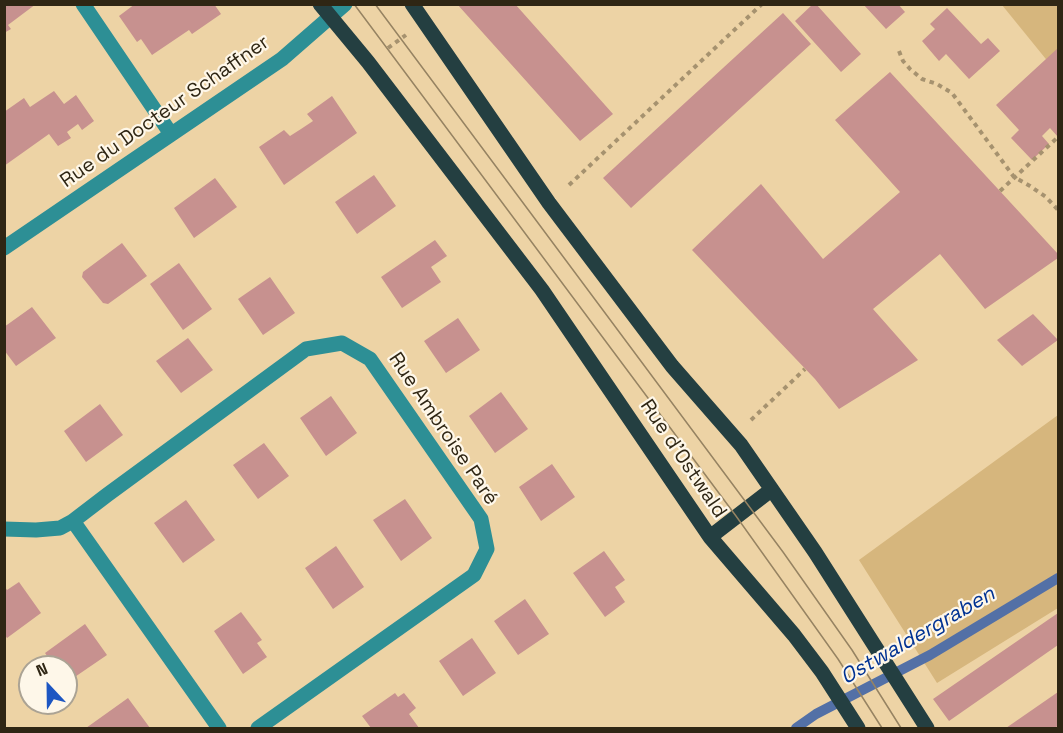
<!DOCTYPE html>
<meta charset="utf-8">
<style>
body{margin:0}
#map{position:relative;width:1063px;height:733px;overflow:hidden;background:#edd3a5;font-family:"Space Grotesk",sans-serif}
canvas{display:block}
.frame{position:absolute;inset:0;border:6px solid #2f2614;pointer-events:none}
.north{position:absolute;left:18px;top:655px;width:60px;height:60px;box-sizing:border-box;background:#fef7e9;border:2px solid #aba394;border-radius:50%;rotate:338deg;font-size:16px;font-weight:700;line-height:24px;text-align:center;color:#2f2614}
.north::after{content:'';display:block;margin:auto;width:21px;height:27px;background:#1d56c2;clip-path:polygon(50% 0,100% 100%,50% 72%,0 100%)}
</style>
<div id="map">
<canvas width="1063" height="733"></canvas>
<div class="frame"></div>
<div class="north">N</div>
</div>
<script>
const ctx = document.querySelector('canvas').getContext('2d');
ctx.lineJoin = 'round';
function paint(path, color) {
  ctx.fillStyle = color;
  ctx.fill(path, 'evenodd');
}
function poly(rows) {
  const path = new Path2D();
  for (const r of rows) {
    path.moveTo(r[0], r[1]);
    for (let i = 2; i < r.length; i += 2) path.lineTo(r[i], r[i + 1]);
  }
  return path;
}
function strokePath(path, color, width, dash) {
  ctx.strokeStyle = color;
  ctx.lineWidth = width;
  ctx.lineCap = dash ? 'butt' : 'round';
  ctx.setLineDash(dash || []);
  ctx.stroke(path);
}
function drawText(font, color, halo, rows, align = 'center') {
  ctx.font = font + ' "Space Grotesk",sans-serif';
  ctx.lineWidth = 4.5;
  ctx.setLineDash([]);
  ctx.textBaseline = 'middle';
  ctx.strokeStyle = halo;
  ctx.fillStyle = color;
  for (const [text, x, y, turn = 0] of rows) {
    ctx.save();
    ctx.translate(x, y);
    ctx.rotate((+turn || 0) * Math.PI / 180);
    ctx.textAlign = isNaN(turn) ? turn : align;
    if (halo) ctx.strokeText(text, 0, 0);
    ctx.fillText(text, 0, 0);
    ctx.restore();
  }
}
paint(poly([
 [1002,5,1058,5,1058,74,1028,37],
 [1058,415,1058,608,937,683,859,560]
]), '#d6b67d');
strokePath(poly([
 [796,728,816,714,930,655,1058,578]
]), '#5370a6', 10);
paint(poly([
 [4,4,36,4,8,25,11,29,4,33],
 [135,4,214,4,221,14,192,34,189,30,152,55,141,39,137,42,119,16],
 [457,4,515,4,613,114,580,141],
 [813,4,816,4,861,54,841,72,795,21],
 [863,4,898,4,905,12,886,29],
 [947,8,981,44,988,38,1000,51,969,79,946,54,939,61,922,41,935,29,930,24],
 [783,13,811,44,631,208,603,178],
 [1058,48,1058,137,1050,128,1042,136,1049,144,1032,160,1011,138,1019,130,996,105],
 [890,72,1058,254,1058,258,985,309,940,254,873,309,918,360,839,409,815,379,692,250,761,184,823,259,900,192,835,120],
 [54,91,64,104,76,95,94,121,82,130,78,124,67,132,71,138,58,146,49,134,4,166,4,112,24,98,30,107],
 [332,96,357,133,284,185,259,147,284,130,290,136,301,129,313,121,307,114],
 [374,175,396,206,357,234,335,202],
 [215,178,237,207,194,238,174,208],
 [435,240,447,256,431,267,441,282,402,308,381,277],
 [122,243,147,276,108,304,103,303,82,277,83,272],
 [179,263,212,309,183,330,150,284],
 [270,277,295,313,263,335,238,299],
 [32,307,56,338,16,366,4,350,4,327],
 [1033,314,1058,340,1022,366,997,340],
 [458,318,480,350,446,373,424,341],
 [188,338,213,370,181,393,156,361],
 [501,392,528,429,495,453,469,416],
 [331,396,357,433,326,456,300,418],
 [100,404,123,435,86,462,64,431],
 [264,443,289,476,258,499,233,465],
 [552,464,575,497,541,521,519,487],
 [405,499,432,538,401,561,373,520],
 [186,500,215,540,183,563,154,523],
 [336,546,364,587,333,609,305,568],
 [604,551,625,580,615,587,625,602,605,617,573,573],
 [19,582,41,613,7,638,4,634,4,586,7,590],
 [525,599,549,634,518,655,494,621],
 [241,612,262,640,257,643,267,657,243,674,214,631],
 [1058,613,1058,645,949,721,933,699],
 [85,624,107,655,66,683,66,667,55,667,45,653],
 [472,638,496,673,463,696,439,661],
 [1058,692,1058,726,1054,728,1006,728],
 [395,693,398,697,404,693,416,708,409,714,419,728,371,728,362,716],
 [128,698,150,728,86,728]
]), '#c7918f');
strokePath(poly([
 [388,48,406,35],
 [899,51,903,61,910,69,922,79,937,84,952,93,1014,177,1030,186,1046,197,1058,210],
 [569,185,762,4],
 [1000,191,1058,137],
 [751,420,805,369]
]), '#a6926f', 4, [4.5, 4.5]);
strokePath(poly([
 [83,4,171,134],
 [4,248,282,59,345,4],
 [73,521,219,728],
 [4,529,36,530,60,528,73,521,107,495,306,349,342,343,370,359,481,519,487,549,474,575,258,728]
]), '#2d8f95', 15);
strokePath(poly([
 [320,4,368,62,542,290,710,537,794,635,822,672,858,728],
 [412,4,549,203,672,366,741,445,815,552,927,728],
 [710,537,771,490]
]), '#243f41', 15);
strokePath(poly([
 [354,4,736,516,838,659,882,728],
 [375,4,783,552,852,650,901,728]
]), '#968362', 1.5);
drawText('20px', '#2f2614', '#fef7e9', [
 ["Rue du Docteur Schaffner",165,112,-35],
 ["Rue Ambroise Paré",443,429,56],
 ["Rue d'Ostwald",683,459,56]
]);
drawText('italic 21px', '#003293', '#fef7e9', [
 ["Ostwaldergraben",918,636,-30]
]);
</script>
